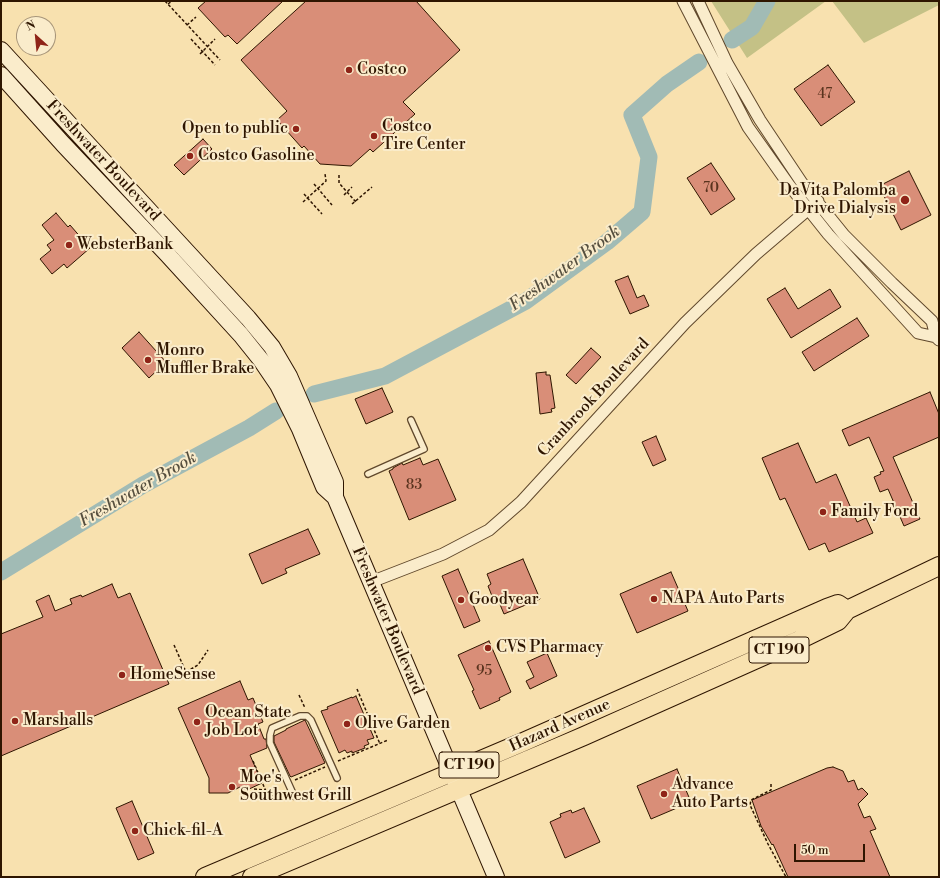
<!DOCTYPE html>
<style>
body{margin:0}
#map{position:relative;width:940px;height:878px;overflow:hidden;background:#f8e1af;font-family:"Libre Bodoni",serif}
canvas{display:block}
.frame{position:absolute;inset:0;border:2px solid #2e1500;pointer-events:none}
.north{position:absolute;left:16px;top:16px;width:40px;height:40px;box-sizing:border-box;background:#faeccb;border:1px solid #a8967a;border-radius:50%;rotate:333deg;font-size:11px;font-weight:700;line-height:16px;text-align:center;color:#2e1500}
.north::after{content:'';display:block;margin:auto;width:14px;height:18px;background:#8f2418;clip-path:polygon(50% 0,100% 100%,50% 72%,0 100%)}
.scale{position:absolute;left:794px;top:844px;width:71px;height:18px;box-sizing:border-box;border:2px solid #2e1500;border-top:0;padding-left:5px;font-size:12px;line-height:14px;white-space:nowrap;color:#2e1500;-webkit-text-stroke:3px #faeccb;paint-order:stroke}
</style>
<div id="map">
<canvas width="940" height="878"></canvas>
<div class="frame"></div>
<div class="north">N</div>
<div class="scale">50 m</div>
</div>
<script>
const ctx = document.querySelector('canvas').getContext('2d');
ctx.lineJoin = 'round';
function paint(path, color) {
  ctx.fillStyle = color;
  ctx.fill(path, 'evenodd');
}
function poly(rows) {
  const path = new Path2D();
  for (const r of rows) {
    path.moveTo(r[0], r[1]);
    for (let i = 2; i < r.length; i += 2) path.lineTo(r[i], r[i + 1]);
  }
  return path;
}
function strokePath(path, color, width, dash) {
  ctx.strokeStyle = color;
  ctx.lineWidth = width;
  ctx.lineCap = dash ? 'butt' : 'round';
  ctx.setLineDash(dash || []);
  ctx.stroke(path);
}
function drawText(font, color, halo, rows, align = 'center') {
  ctx.font = font + ' "Libre Bodoni",serif';
  ctx.lineWidth = 4;
  ctx.setLineDash([]);
  ctx.textBaseline = 'middle';
  ctx.strokeStyle = halo;
  ctx.fillStyle = color;
  for (const [text, x, y, turn = 0] of rows) {
    ctx.save();
    ctx.translate(x, y);
    ctx.rotate((+turn || 0) * Math.PI / 180);
    ctx.textAlign = isNaN(turn) ? turn : align;
    if (halo) ctx.strokeText(text, 0, 0);
    ctx.fillText(text, 0, 0);
    ctx.restore();
  }
}
paint(poly([
 [711,1,826,1,747,58],
 [832,1,939,1,939,5,864,43]
]), '#c4c186');
strokePath(poly([
 [732,40,752,27,767,1],
 [314,394,385,376,526,301,607,242,642,212,649,157,632,115,667,84,699,62],
 [1,572,143,485,249,428,276,411]
]), '#a1bbb5', 17);
const building = poly([
 [206,1,283,1,237,44,228,35,225,37,198,8,206,1],
 [306,1,416,1,460,50,403,102,415,114,373,152,370,149,351,166,320,164,304,146,302,148,277,120,287,111,241,60,306,1],
 [828,65,855,102,821,126,794,89,828,65],
 [203,139,212,149,184,175,174,165,203,139],
 [711,163,735,199,711,215,687,178,711,163],
 [909,171,931,215,901,230,879,186,909,171],
 [56,213,68,227,70,225,90,248,67,268,64,264,52,274,40,259,51,250,47,245,54,240,42,225,56,213],
 [628,276,637,298,644,295,649,306,630,314,615,281,628,276],
 [785,288,798,309,830,289,841,307,791,338,767,299,785,288],
 [857,318,869,336,814,371,802,352,857,318],
 [139,332,166,362,149,378,122,348,139,332],
 [591,348,601,357,576,384,566,375,591,348],
 [546,372,546,375,550,375,555,408,551,409,552,412,540,414,536,373,546,372],
 [382,388,393,412,366,424,355,399,382,388],
 [930,392,939,414,939,437,893,457,920,519,904,526,888,489,880,492,874,477,881,474,880,472,884,471,869,437,849,446,842,430,930,392],
 [656,436,666,460,653,466,642,442,656,436],
 [798,443,816,483,836,474,857,522,866,518,873,533,829,552,825,543,809,550,785,498,780,500,762,458,798,443],
 [420,458,423,465,438,459,456,500,409,520,389,471,393,469,393,468,402,463,403,465,420,458],
 [308,529,320,554,285,569,287,573,262,584,249,554,308,529],
 [523,559,540,599,504,614,496,595,492,596,488,586,491,584,487,574,523,559],
 [458,569,480,621,464,628,442,576,458,569],
 [671,572,688,611,637,633,620,594,671,572],
 [112,584,118,598,130,593,169,684,1,756,1,634,43,617,36,601,49,595,55,611,72,604,70,599,81,595,82,597,112,584],
 [489,641,511,692,499,698,500,700,480,709,472,691,474,690,458,655,489,641],
 [547,653,557,676,530,689,526,681,534,677,527,662,547,653],
 [240,681,248,700,253,698,263,722,258,724,264,739,266,739,267,748,250,755,262,783,247,790,241,790,240,787,228,793,209,793,209,778,178,708,240,681],
 [356,696,374,738,367,740,369,744,364,746,365,748,352,753,352,751,347,753,345,750,339,753,321,711,328,709,327,707,352,697,352,698,356,696],
 [305,720,325,763,291,777,290,776,274,742,274,736,286,730,286,729,305,720],
 [833,767,843,771,848,782,854,780,858,790,862,788,868,794,858,804,864,818,870,816,876,829,870,831,890,877,788,877,773,844,772,845,761,826,752,800,827,768,833,767],
 [677,769,691,802,651,819,637,786,677,769],
 [132,801,154,853,138,860,116,808,132,801],
 [584,808,600,842,565,858,550,822,561,817,560,814,571,810,572,813,584,808]
]);
paint(building, '#d98e78');
strokePath(building, '#2e1500', 1);
const lane = poly([
 [368,474,424,449,411,420],
 [294,796,270,743,270,735,272,728,300,716,307,716,311,720,337,778]
]);
const street = poly([
 [683,1,748,127,789,185,828,234,918,333,936,337],
 [698,1,727,63,760,120,802,183,844,235,892,283,932,321,936,337,939,340],
 [371,582,443,554,489,530,521,502,685,323,756,254,818,201]
]);
const secondary = poly([
 [1,50,248,318,272,347,289,376,335,482,335,497,496,877],
 [1,75,63,144,167,254,241,335,261,360,278,385,300,429,324,487,335,497]
]);
const primary = poly([
 [205,877,521,743,827,608,838,604,847,610],
 [252,877,584,736,797,641,838,621,847,610,939,566]
]);
strokePath(lane, '#60482c', 8);
strokePath(street, '#60482c', 13);
strokePath(secondary, '#2e1500', 18);
strokePath(primary, '#2e1500', 20);
strokePath(poly([
 [165,1,220,60],
 [168,4,172,1],
 [187,25,196,17],
 [191,39,215,65],
 [200,54,215,39],
 [339,175,339,183,356,202],
 [314,184,332,205],
 [304,194,322,214],
 [344,195,352,187],
 [303,202,326,181,325,174],
 [352,204,372,187],
 [174,645,186,672,198,665,208,650],
 [357,689,380,744],
 [299,695,305,708],
 [253,761,268,796,276,796],
 [338,761,388,740],
 [295,780,325,767],
 [771,784,771,790,751,800,750,805,768,844,786,877],
 [254,789,265,790]
]), '#2e1500', 1.5, [3, 2]);
strokePath(lane, '#faeccb', 5.5);
strokePath(street, '#faeccb', 11);
strokePath(secondary, '#faeccb', 16);
strokePath(primary, '#f8e1af', 18);
for (const [x, y, r, color] of [
 [349,70,4,"#8f2418"],
 [296,129,4,"#8f2418"],
 [374,136,4,"#8f2418"],
 [190,156,4,"#8f2418"],
 [905,200,5,"#8f2418"],
 [69,245,4,"#8f2418"],
 [148,360,4,"#8f2418"],
 [823,512,4,"#8f2418"],
 [654,599,4,"#8f2418"],
 [461,600,4,"#8f2418"],
 [488,648,4,"#8f2418"],
 [122,675,4,"#8f2418"],
 [15,721,4,"#8f2418"],
 [197,722,4,"#8f2418"],
 [347,724,4,"#8f2418"],
 [232,787,4,"#8f2418"],
 [664,794,4,"#8f2418"],
 [135,831,4,"#8f2418"]
]) {
  const dot = new Path2D();
  dot.arc(x, y, r, 0, 2 * Math.PI);
  ctx.fillStyle = color;
  ctx.fill(dot);
  strokePath(dot, '#faeccb', 1.5);
}
drawText('14px', '#59331e', null, [
 ["47",825,95],
 ["70",711,189],
 ["83",414,486],
 ["95",484,672]
]);
for (const [x, y, w] of [
 [779,650,60],
 [469,765,60]
]) {
  const box = new Path2D();
  box.roundRect(x - w / 2, y - 13, w, 26, 3);
  ctx.fillStyle = '#faeccb';
  ctx.fill(box);
  strokePath(box, '#2e1500', 1);
}
drawText('bold 15px', '#2e1500', null, [
 ["CT 190",779,650],
 ["CT 190",469,765]
]);
drawText('16px', '#2e1500', '#faeccb', [
 ["Costco",357,70],
 ["Costco",382,127],
 ["Tire Center",382,145],
 ["Open to public",288,129,"right"],
 ["Costco Gasoline",198,156],
 ["DaVita Palomba",896,191,"right"],
 ["Drive Dialysis",896,209,"right"],
 ["WebsterBank",77,245],
 ["Monro",156,351],
 ["Muffler Brake",156,369],
 ["Family Ford",831,512],
 ["NAPA Auto Parts",662,599],
 ["Goodyear",469,600],
 ["CVS Pharmacy",496,648],
 ["HomeSense",130,675],
 ["Ocean State",205,713],
 ["Job Lot",205,731],
 ["Marshalls",23,721],
 ["Olive Garden",355,724],
 ["Moe's",240,778],
 ["Southwest Grill",240,796],
 ["Advance",672,785],
 ["Auto Parts",672,803],
 ["Chick-fil-A",143,831]
], 'left');
drawText('16px', '#2e1500', '#faeccb', [
 ["Freshwater Boulevard",103,161,47],
 ["Cranbrook Boulevard",594,398,-47],
 ["Freshwater Boulevard",387,621,67],
 ["Hazard Avenue",560,726,-24]
]);
drawText('italic 17px', '#564f3f', '#faeccb', [
 ["Freshwater Brook",565,269,-36],
 ["Freshwater Brook",138,490,-30]
]);
</script>
